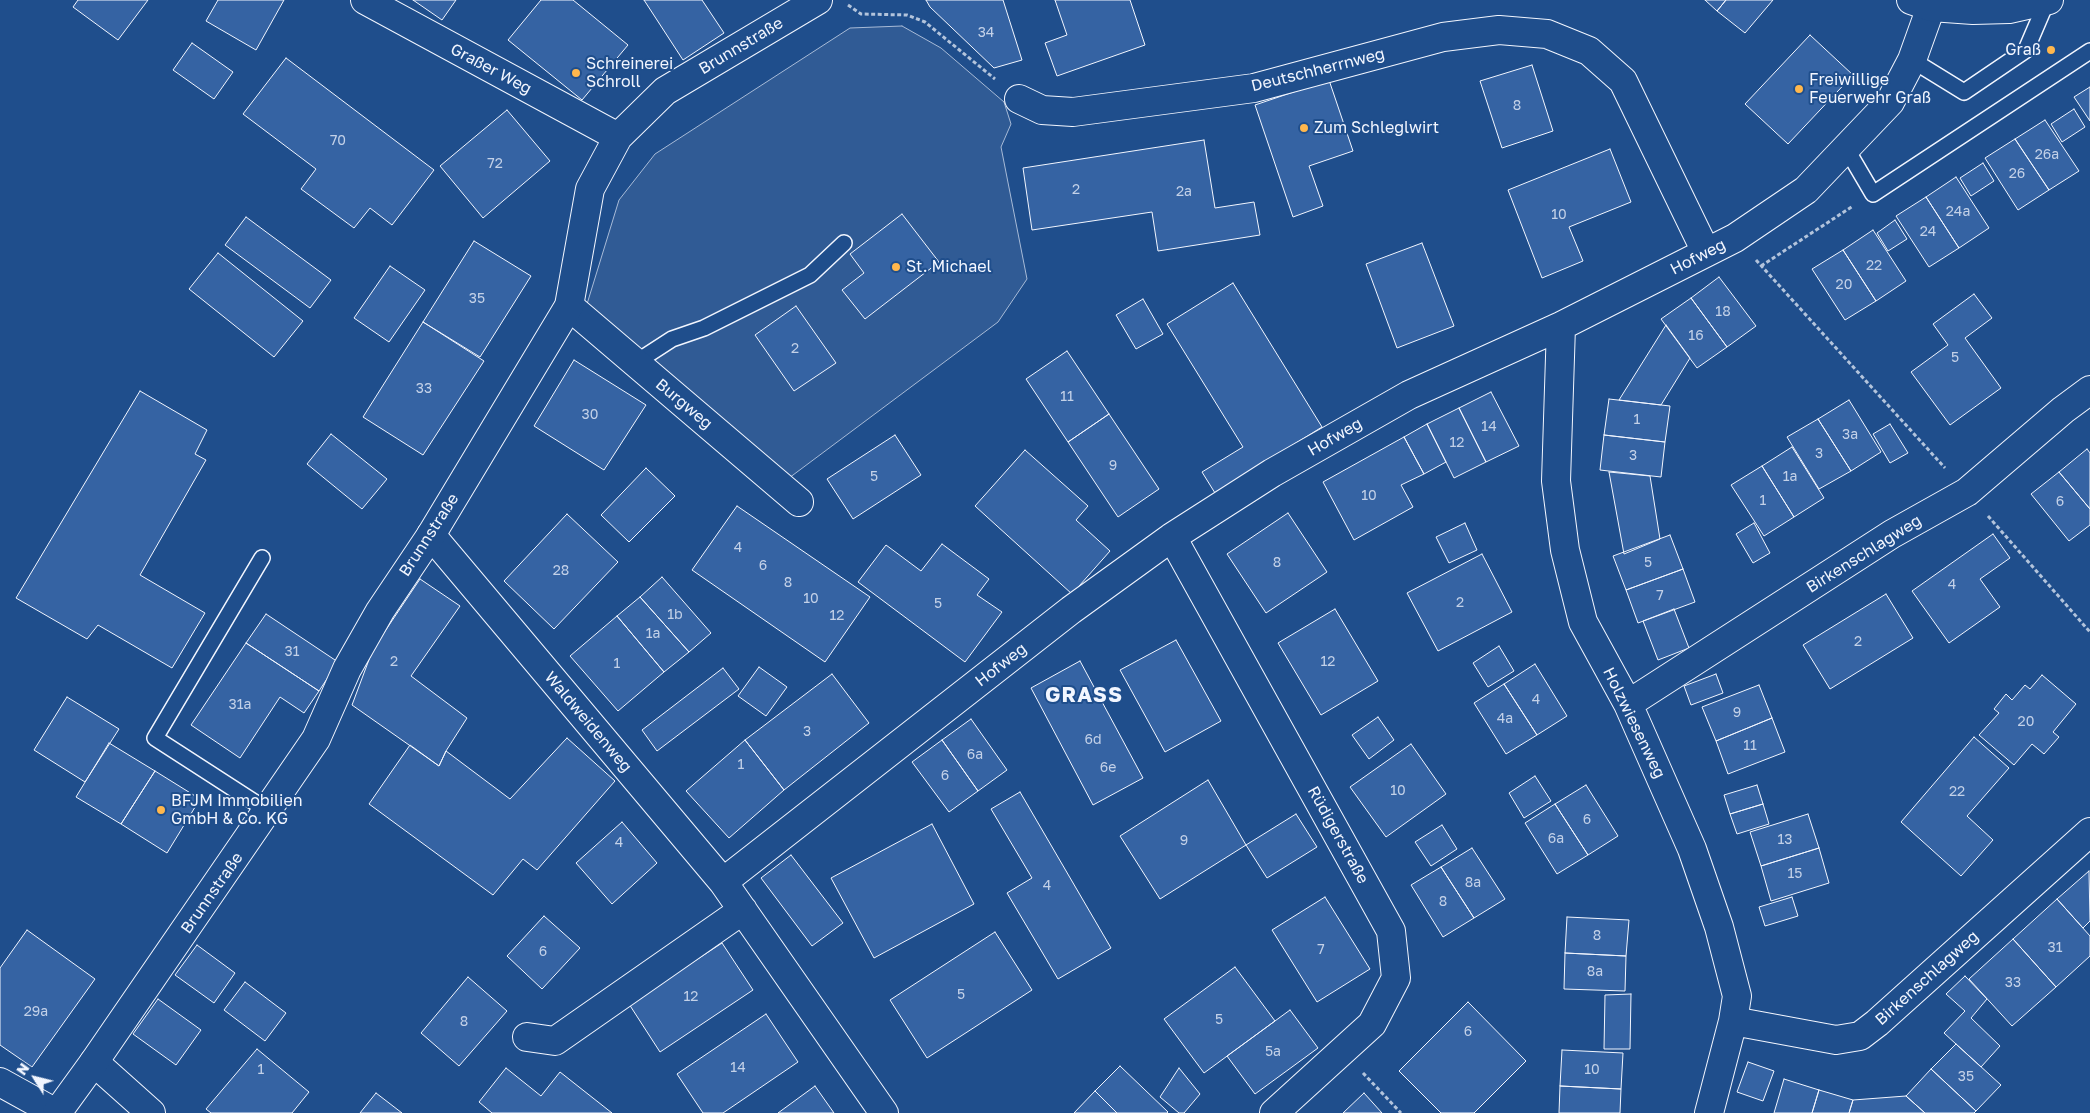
<!DOCTYPE html>
<meta charset="utf-8">
<style>
body{margin:0}
#map{position:relative;width:2090px;height:1113px;overflow:hidden;background:#1f4e8c;font-family:"Golos Text",sans-serif}
canvas{display:block}
.north{position:absolute;left:10px;top:1053px;width:50px;height:50px;-webkit-text-stroke:4px #1f4e8c;paint-order:stroke;rotate:306deg;font-size:14px;font-weight:700;line-height:20px;text-align:center;color:#f2f6ff}
.north::after{content:'';display:block;margin:auto;width:18px;height:22px;background:#f2f6ff;clip-path:polygon(50% 0,100% 100%,50% 72%,0 100%)}
</style>
<div id="map">
<canvas width="2090" height="1113"></canvas>
<div class="north">N</div>
</div>
<script>
const ctx = document.querySelector('canvas').getContext('2d');
ctx.lineJoin = 'round';
function paint(path, color) {
  ctx.fillStyle = color;
  ctx.fill(path, 'evenodd');
}
function poly(rows) {
  const path = new Path2D();
  for (const r of rows) {
    path.moveTo(r[0], r[1]);
    for (let i = 2; i < r.length; i += 2) path.lineTo(r[i], r[i + 1]);
  }
  return path;
}
function strokePath(path, color, width, dash) {
  ctx.strokeStyle = color;
  ctx.lineWidth = width;
  ctx.lineCap = dash ? 'butt' : 'round';
  ctx.setLineDash(dash || []);
  ctx.stroke(path);
}
function drawText(font, color, halo, rows, align = 'center') {
  ctx.font = font + ' "Golos Text",sans-serif';
  ctx.lineWidth = 4;
  ctx.setLineDash([]);
  ctx.textBaseline = 'middle';
  ctx.strokeStyle = halo;
  ctx.fillStyle = color;
  for (const [text, x, y, turn = 0] of rows) {
    ctx.save();
    ctx.translate(x, y);
    ctx.rotate((+turn || 0) * Math.PI / 180);
    ctx.textAlign = isNaN(turn) ? turn : align;
    if (halo) ctx.strokeText(text, 0, 0);
    ctx.fillText(text, 0, 0);
    ctx.restore();
  }
}
const green = poly([
 [902,26,941,48,1004,102,1011,124,1001,147,1027,279,998,322,789,478,587,304,619,200,655,154,850,28,902,26]
]);
paint(green, '#305b95');
strokePath(green, '#a8bbd7', 1);
const building = poly([
 [78,0,148,0,118,40,73,7,78,0],
 [218,0,284,0,256,50,206,21,218,0],
 [413,0,456,0,442,20,413,0],
 [541,0,573,0,628,45,582,100,508,40,541,0],
 [644,0,702,0,724,33,683,60,644,0],
 [926,0,1003,0,1022,60,994,68,930,7,926,0],
 [1055,0,1130,0,1145,45,1057,76,1045,43,1067,35,1055,0],
 [1705,0,1726,0,1717,11,1705,0],
 [1726,0,1773,0,1745,33,1717,11,1726,0],
 [1810,35,1853,75,1788,144,1745,104,1810,35],
 [192,43,233,72,214,99,173,70,192,43],
 [286,58,434,170,392,225,370,208,354,228,301,189,316,169,243,114,286,58],
 [1532,65,1553,131,1502,148,1480,81,1532,65],
 [1329,80,1353,151,1309,166,1323,206,1293,217,1255,105,1329,80],
 [2090,87,2090,121,2074,97,2090,87],
 [2074,109,2085,127,2062,142,2051,124,2074,109],
 [507,110,550,161,483,218,440,166,507,110],
 [2045,120,2079,171,2049,190,2015,139,2045,120],
 [2015,139,2049,190,2018,210,1985,158,2015,139],
 [1204,140,1215,208,1254,202,1260,235,1158,251,1152,212,1032,230,1023,168,1204,140],
 [1610,149,1631,202,1569,227,1583,261,1542,278,1508,190,1610,149],
 [1983,163,1994,181,1971,196,1960,178,1983,163],
 [1956,177,1989,228,1959,248,1926,197,1956,177],
 [1926,197,1959,248,1929,267,1896,216,1926,197],
 [902,214,939,262,865,319,842,290,864,273,850,254,902,214],
 [246,217,331,280,310,308,225,245,246,217],
 [1895,220,1907,239,1888,251,1877,233,1895,220],
 [1873,230,1906,281,1876,301,1843,250,1873,230],
 [474,241,531,276,480,357,423,322,474,241],
 [1422,243,1454,326,1397,348,1366,264,1422,243],
 [1843,250,1876,301,1845,320,1812,269,1843,250],
 [218,253,303,321,274,357,189,289,218,253],
 [390,266,425,290,389,342,354,318,390,266],
 [1719,277,1756,326,1727,347,1691,298,1719,277],
 [1233,283,1322,427,1215,493,1202,472,1243,447,1167,324,1233,283],
 [1974,294,1992,318,1965,338,2001,388,1950,425,1911,372,1948,345,1933,324,1974,294],
 [1691,298,1727,347,1697,368,1661,319,1691,298],
 [1143,299,1163,334,1136,349,1116,315,1143,299],
 [796,306,836,363,794,391,755,335,796,306],
 [423,322,484,361,423,455,363,417,423,322],
 [1666,325,1690,358,1661,405,1619,400,1666,325],
 [1067,351,1109,414,1068,442,1026,379,1067,351],
 [574,360,646,405,604,470,534,426,574,360],
 [140,391,207,430,195,454,206,460,140,575,205,613,172,668,98,625,87,639,16,598,140,391],
 [1491,392,1519,446,1486,462,1459,408,1491,392],
 [1609,399,1670,406,1665,442,1604,435,1609,399],
 [1849,400,1881,452,1851,471,1818,419,1849,400],
 [1459,408,1486,462,1454,478,1427,424,1459,408],
 [1109,414,1159,489,1118,517,1068,442,1109,414],
 [1818,419,1851,471,1819,489,1787,437,1818,419],
 [1427,424,1446,462,1424,474,1404,437,1427,424],
 [1890,424,1908,453,1890,463,1873,434,1890,424],
 [331,434,387,479,362,509,307,464,331,434],
 [895,435,921,475,853,519,827,479,895,435],
 [1604,435,1665,442,1661,477,1600,470,1604,435],
 [1404,437,1424,474,1401,485,1413,507,1354,540,1323,482,1404,437],
 [1792,447,1824,498,1794,517,1762,466,1792,447],
 [2087,449,2090,453,2090,509,2059,472,2087,449],
 [1025,450,1088,506,1076,520,1110,551,1072,594,975,506,1025,450],
 [1762,466,1794,517,1764,536,1731,485,1762,466],
 [646,468,675,496,629,542,601,515,646,468],
 [1609,472,1650,476,1660,539,1624,554,1609,472],
 [2059,472,2090,509,2090,525,2069,541,2031,494,2059,472],
 [737,506,870,597,825,662,692,570,737,506],
 [1288,513,1327,572,1266,613,1227,554,1288,513],
 [567,514,618,562,554,629,504,581,567,514],
 [1465,523,1477,550,1449,563,1436,537,1465,523],
 [1754,523,1770,553,1753,563,1736,534,1754,523],
 [1993,534,2010,558,1980,579,2000,607,1949,643,1912,591,1993,534],
 [1670,535,1683,569,1626,590,1613,556,1670,535],
 [942,544,989,579,977,595,1002,612,965,662,858,582,886,545,921,571,942,544],
 [1482,554,1512,612,1438,651,1407,593,1482,554],
 [1683,569,1695,602,1638,623,1626,590,1683,569],
 [662,577,711,633,689,652,640,597,662,577],
 [420,579,460,606,411,676,467,718,446,751,439,766,352,705,373,649,420,579],
 [1886,594,1913,638,1830,689,1803,645,1886,594],
 [640,597,689,652,664,672,617,616,640,597],
 [1335,609,1378,681,1321,715,1278,643,1335,609],
 [1674,609,1689,648,1658,660,1643,621,1674,609],
 [266,614,338,662,319,691,246,643,266,614],
 [617,616,664,672,618,711,570,656,617,616],
 [1176,640,1221,721,1165,752,1120,670,1176,640],
 [246,643,319,691,304,713,280,697,240,758,191,725,246,643],
 [1499,646,1514,671,1488,687,1473,663,1499,646],
 [1080,661,1143,778,1093,805,1031,688,1080,661],
 [1535,664,1567,716,1537,735,1504,684,1535,664],
 [759,667,787,687,766,716,738,696,759,667],
 [723,668,739,689,657,751,642,730,723,668],
 [832,674,869,723,784,790,745,740,832,674],
 [1716,674,1723,693,1691,705,1684,686,1716,674],
 [2042,675,2076,704,2053,732,2059,737,2044,754,2032,744,2014,765,1979,735,1999,713,1994,709,2006,694,2012,700,2025,685,2030,689,2042,675],
 [1504,684,1537,735,1506,754,1474,703,1504,684],
 [1759,685,1772,718,1716,741,1702,707,1759,685],
 [67,697,119,729,85,782,34,750,67,697],
 [1378,717,1394,740,1369,759,1352,735,1378,717],
 [1772,718,1785,752,1728,774,1716,741,1772,718],
 [971,719,1007,770,978,791,942,740,971,719],
 [1974,737,2009,768,1967,816,1993,840,1961,876,1901,822,1974,737],
 [567,738,615,781,537,870,523,859,493,895,369,804,410,745,439,766,446,751,510,799,567,738],
 [745,740,784,790,729,838,686,791,745,740],
 [942,740,978,791,949,812,912,762,942,740],
 [109,743,155,771,121,824,76,797,109,743],
 [1411,744,1446,794,1386,837,1350,787,1411,744],
 [155,771,200,799,167,853,121,824,155,771],
 [1535,776,1551,801,1524,818,1509,793,1535,776],
 [1208,780,1246,845,1160,899,1120,836,1208,780],
 [1586,785,1618,836,1588,855,1555,804,1586,785],
 [1757,785,1763,804,1730,814,1724,795,1757,785],
 [1020,792,1111,948,1058,979,1007,893,1032,878,991,809,1020,792],
 [1555,804,1588,855,1557,874,1525,823,1555,804],
 [1763,804,1769,824,1737,834,1730,814,1763,804],
 [1296,814,1317,847,1267,878,1246,845,1296,814],
 [1808,814,1819,848,1761,866,1750,832,1808,814],
 [622,822,657,863,612,904,576,863,622,822],
 [932,824,974,904,874,958,831,878,932,824],
 [1442,825,1457,849,1431,866,1415,842,1442,825],
 [1472,848,1505,899,1474,918,1441,867,1472,848],
 [1819,848,1829,883,1771,901,1761,866,1819,848],
 [791,855,843,923,812,946,761,878,791,855],
 [1441,867,1474,918,1443,937,1411,885,1441,867],
 [2089,871,2090,921,2083,928,2057,899,2089,871],
 [1325,897,1370,969,1317,1002,1272,930,1325,897],
 [1792,897,1798,916,1765,926,1759,907,1792,897],
 [2057,899,2090,936,2090,956,2056,987,2013,939,2057,899],
 [544,916,580,948,542,989,507,956,544,916],
 [1567,917,1629,920,1626,956,1565,953,1567,917],
 [27,930,95,979,32,1067,0,1045,0,968,27,930],
 [995,932,1032,990,927,1058,890,1000,995,932],
 [2013,939,2056,987,2012,1026,1969,979,2013,939],
 [722,943,753,990,660,1052,629,1004,722,943],
 [197,945,235,973,214,1003,175,975,197,945],
 [1565,953,1626,956,1625,991,1564,989,1565,953],
 [1235,967,1275,1021,1204,1073,1164,1019,1235,967],
 [1965,976,1987,999,1971,1018,2000,1046,1981,1067,1944,1033,1965,1011,1946,994,1965,976],
 [468,977,507,1011,459,1066,421,1033,468,977],
 [245,982,286,1013,265,1041,224,1010,245,982],
 [1631,994,1630,1049,1604,1049,1605,995,1631,994],
 [158,999,201,1030,176,1065,133,1034,158,999],
 [1468,1002,1526,1061,1474,1113,1441,1113,1399,1071,1468,1002],
 [1290,1010,1318,1048,1255,1094,1227,1056,1290,1010],
 [766,1014,798,1062,723,1113,703,1113,677,1074,766,1014],
 [1956,1044,2001,1085,1976,1111,1931,1069,1956,1044],
 [257,1049,309,1092,292,1113,211,1113,206,1109,257,1049],
 [1562,1050,1623,1053,1621,1089,1560,1086,1562,1050],
 [1748,1062,1774,1071,1763,1101,1737,1092,1748,1062],
 [1120,1066,1168,1112,1167,1113,1117,1113,1095,1091,1120,1066],
 [506,1068,541,1096,560,1072,612,1113,492,1113,479,1102,506,1068],
 [1179,1068,1200,1094,1184,1113,1179,1113,1160,1097,1179,1068],
 [1931,1069,1976,1111,1974,1113,1925,1113,1906,1096,1931,1069],
 [1784,1079,1819,1090,1812,1113,1774,1113,1784,1079],
 [815,1086,834,1113,778,1113,815,1086],
 [1560,1086,1621,1089,1620,1113,1559,1113,1560,1086],
 [1819,1090,1853,1100,1849,1113,1812,1113,1819,1090],
 [1095,1091,1117,1113,1074,1113,1095,1091],
 [376,1093,402,1113,360,1113,376,1093],
 [1364,1093,1382,1113,1343,1113,1364,1093],
 [1906,1096,1925,1113,1849,1113,1853,1100,1906,1096]
]);
paint(building, '#3563a3');
strokePath(building, '#f2f6ff', 1);
const service = poly([
 [1912,60,1964,92,2026,50,2047,1],
 [1846,148,1873,194,2090,51],
 [635,363,672,339,704,328,810,275,844,243],
 [262,558,155,738,268,811]
]);
const minor = poly([
 [1019,99,1042,110,1073,112,1254,88,1443,37,1499,30,1547,34,1589,51,1623,81,1706,252],
 [569,306,799,502],
 [1561,326,1556,481,1565,550,1583,622,1628,704,1692,849,1719,927,1737,996,1733,1021,1709,1113],
 [431,535,723,882,884,1113],
 [1172,537,1391,931,1396,978,1372,1024,1274,1113],
 [1628,704,1892,534,1967,492,2063,410,2090,390],
 [723,882,1071,610,1172,537,1272,473,1409,395,1561,326,1735,238,1806,190,1890,102,1912,60,1931,7],
 [1733,1021,1836,1040,1860,1036,1877,1023,2090,832],
 [527,1037,555,1041,743,910],
 [94,1062,151,1113],
 [0,1082,56,1113]
]);
const tertiary = poly([
 [365,0,618,137],
 [1911,0,1931,7,1973,10,2009,9,2049,0],
 [57,1113,94,1062,316,739,347,669,380,611,431,535,569,306,590,189,618,137,665,91,818,0]
]);
strokePath(service, '#f2f6ff', 18);
strokePath(minor, '#f2f6ff', 30);
strokePath(tertiary, '#f2f6ff', 30);
strokePath(poly([
 [848,5,861,14,907,15,925,22,995,79],
 [1756,260,1945,468],
 [1761,266,1853,206],
 [1988,516,2090,632],
 [1363,1073,1401,1113]
]), '#b3c4dc', 3, [4, 2.5]);
strokePath(service, '#1f4e8c', 15);
strokePath(minor, '#1f4e8c', 28);
strokePath(tertiary, '#1f4e8c', 28);
for (const [x, y, r, color] of [
 [2051,50,5,"#ffb74d"],
 [576,73,5,"#ffb74d"],
 [1799,89,5,"#ffb74d"],
 [1304,128,5,"#ffb74d"],
 [896,267,5,"#ffb74d"],
 [161,810,5,"#ffb74d"]
]) {
  const dot = new Path2D();
  dot.arc(x, y, r, 0, 2 * Math.PI);
  ctx.fillStyle = color;
  ctx.fill(dot);
  strokePath(dot, '#1f4e8c', 2);
}
drawText('14px', '#c3d1e8', null, [
 ["34",986,33],
 ["8",1517,106],
 ["70",338,141],
 ["26a",2047,155],
 ["72",495,164],
 ["26",2017,174],
 ["2",1076,190],
 ["2a",1184,192],
 ["24a",1958,212],
 ["10",1559,215],
 ["24",1928,232],
 ["22",1874,266],
 ["20",1844,285],
 ["35",477,299],
 ["18",1723,312],
 ["16",1696,336],
 ["2",795,349],
 ["5",1955,358],
 ["33",424,389],
 ["11",1067,397],
 ["30",590,415],
 ["1",1637,420],
 ["14",1489,427],
 ["3a",1850,435],
 ["12",1457,443],
 ["3",1819,454],
 ["3",1633,456],
 ["9",1113,466],
 ["5",874,477],
 ["1a",1790,477],
 ["10",1369,496],
 ["1",1763,501],
 ["6",2060,502],
 ["4",738,548],
 ["8",1277,563],
 ["5",1648,563],
 ["6",763,566],
 ["28",561,571],
 ["8",788,583],
 ["4",1952,585],
 ["7",1660,596],
 ["10",811,599],
 ["2",1460,603],
 ["5",938,604],
 ["1b",675,615],
 ["12",837,616],
 ["1a",653,634],
 ["2",1858,642],
 ["31",292,652],
 ["2",394,662],
 ["12",1328,662],
 ["1",617,664],
 ["4",1536,700],
 ["31a",240,705],
 ["9",1737,713],
 ["4a",1505,719],
 ["20",2026,722],
 ["3",807,732],
 ["6d",1093,740],
 ["11",1750,746],
 ["6a",975,755],
 ["1",741,765],
 ["6e",1108,768],
 ["6",945,776],
 ["10",1398,791],
 ["22",1957,792],
 ["6",1587,820],
 ["6a",1556,839],
 ["13",1785,840],
 ["9",1184,841],
 ["4",619,843],
 ["15",1795,874],
 ["8a",1473,883],
 ["4",1047,886],
 ["8",1443,902],
 ["8",1597,936],
 ["31",2055,948],
 ["7",1321,950],
 ["6",543,952],
 ["8a",1595,972],
 ["33",2013,983],
 ["5",961,995],
 ["12",691,997],
 ["29a",36,1012],
 ["5",1219,1020],
 ["8",464,1022],
 ["6",1468,1032],
 ["5a",1273,1052],
 ["14",738,1068],
 ["1",261,1070],
 ["10",1592,1070],
 ["35",1966,1077]
]);
drawText('16px', '#f2f6ff', '#1f4e8c', [
 ["Brunnstraße",741,46,-31],
 ["Graßer Weg",491,69,28],
 ["Deutschherrnweg",1318,70,-14],
 ["Hofweg",1698,257,-27],
 ["Burgweg",684,404,40],
 ["Hofweg",1335,437,-30],
 ["Brunnstraße",429,535,-57],
 ["Birkenschlagweg",1864,554,-32],
 ["Hofweg",1001,665,-38],
 ["Waldweidenweg",588,722,50],
 ["Holzwiesenweg",1634,723,64],
 ["Rüdigerstraße",1338,835,61],
 ["Brunnstraße",212,893,-55],
 ["Birkenschlagweg",1927,978,-42]
]);
drawText('16px', '#f2f6ff', '#1f4e8c', [
 ["Graß",2041,50,"right"],
 ["Schreinerei",586,64],
 ["Schroll",586,82],
 ["Freiwillige",1809,80],
 ["Feuerwehr Graß",1809,98],
 ["Zum Schleglwirt",1314,128],
 ["St. Michael",906,267],
 ["BFJM Immobilien",171,801],
 ["GmbH & Co. KG",171,819]
], 'left');
ctx.letterSpacing = '1px';
drawText('bold 21px', '#f2f6ff', '#1f4e8c', [
 ["GRASS",1084,695]
]);
ctx.letterSpacing = '0px';
</script>
